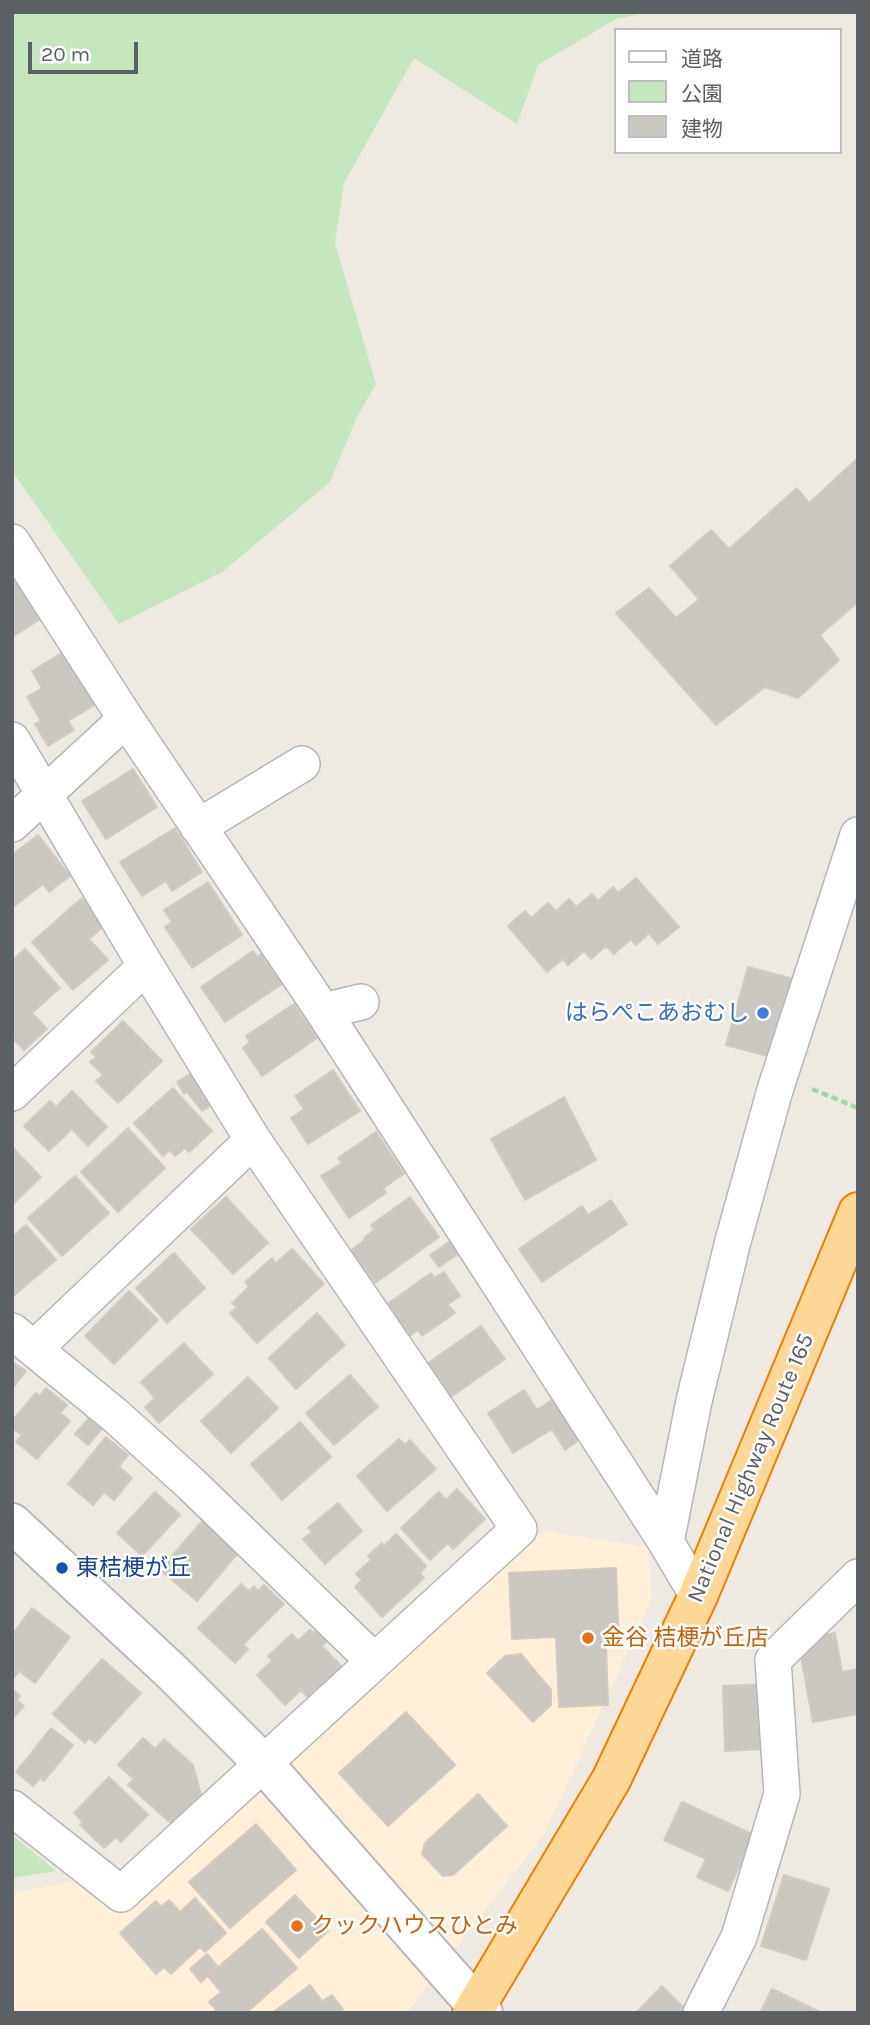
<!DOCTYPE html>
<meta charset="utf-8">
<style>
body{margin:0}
#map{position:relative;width:870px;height:2025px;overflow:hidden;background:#eeeae2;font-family:Karla,"Noto Sans JP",sans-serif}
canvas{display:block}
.frame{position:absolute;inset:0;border:14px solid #5b6064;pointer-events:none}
.legend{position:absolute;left:614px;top:28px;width:228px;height:126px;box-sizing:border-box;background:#fff;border:2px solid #bdbfc1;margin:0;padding:9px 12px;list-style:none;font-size:21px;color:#5b6064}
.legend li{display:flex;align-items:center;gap:14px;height:35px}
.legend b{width:35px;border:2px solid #bdbfc1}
.scale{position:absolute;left:28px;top:42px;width:110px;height:32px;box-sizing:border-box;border:4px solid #5b6064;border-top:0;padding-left:9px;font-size:21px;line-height:24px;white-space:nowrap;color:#5b6064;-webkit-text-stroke:5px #fff;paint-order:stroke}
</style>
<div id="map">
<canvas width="870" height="2025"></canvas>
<div class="frame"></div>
<ul class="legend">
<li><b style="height:9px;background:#fff"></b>道路</li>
<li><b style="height:19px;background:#c4e7bd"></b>公園</li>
<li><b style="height:19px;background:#cbc7c1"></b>建物</li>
</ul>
<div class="scale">20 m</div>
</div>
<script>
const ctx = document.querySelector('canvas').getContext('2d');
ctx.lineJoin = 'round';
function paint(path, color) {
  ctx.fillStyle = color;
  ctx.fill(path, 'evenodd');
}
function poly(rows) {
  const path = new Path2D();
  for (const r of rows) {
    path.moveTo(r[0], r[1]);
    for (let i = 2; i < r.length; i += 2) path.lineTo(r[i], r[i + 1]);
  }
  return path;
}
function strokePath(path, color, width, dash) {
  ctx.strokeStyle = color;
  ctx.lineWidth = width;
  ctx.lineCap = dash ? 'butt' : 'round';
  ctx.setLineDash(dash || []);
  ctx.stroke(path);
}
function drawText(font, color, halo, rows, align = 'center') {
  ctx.font = font + ' Karla,"Noto Sans JP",sans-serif';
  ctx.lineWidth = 5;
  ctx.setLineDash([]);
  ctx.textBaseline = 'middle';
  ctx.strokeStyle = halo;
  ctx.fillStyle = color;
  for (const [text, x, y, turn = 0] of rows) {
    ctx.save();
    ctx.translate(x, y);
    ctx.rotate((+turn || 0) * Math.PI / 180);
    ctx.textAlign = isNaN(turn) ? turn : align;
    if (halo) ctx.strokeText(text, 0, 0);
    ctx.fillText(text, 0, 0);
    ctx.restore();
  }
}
paint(poly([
 [543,1531,648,1547,652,1598,544,1834,406,2013,12,2013,12,1893,77,1881,121,1910]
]), '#ffefd7');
paint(poly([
 [12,12,650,12,616,19,538,65,517,124,414,58,344,183,335,243,376,384,356,419,330,482,222,572,119,624,12,471],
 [12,1835,56,1871,12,1878]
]), '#c4e7bd');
const building = poly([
 [858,458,858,602,820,635,839,660,798,698,765,687,716,725,616,613,649,588,676,618,699,599,670,566,711,530,729,549,797,488,809,503,858,458],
 [19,576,45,616,12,637,12,581,19,576],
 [65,651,98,703,68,721,74,730,48,746,35,724,41,721,27,697,42,688,32,671,65,651],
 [133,769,157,807,106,839,82,801,133,769],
 [175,828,202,872,172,891,166,881,142,896,120,862,175,828],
 [38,835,70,876,49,892,43,884,12,908,12,855,38,835],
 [636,878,679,927,658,944,649,933,636,945,631,939,614,954,606,946,591,959,584,951,568,965,563,959,547,972,508,926,525,911,531,918,548,903,556,911,569,899,576,907,592,894,598,901,613,887,618,893,636,878],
 [208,882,242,935,192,968,165,927,172,922,164,910,208,882],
 [82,898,105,925,89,939,108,960,73,990,32,942,82,898],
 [25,949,60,988,32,1013,47,1029,24,1050,12,1038,12,961,25,949],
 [253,951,257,957,261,954,282,984,225,1022,201,987,253,951],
 [748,967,801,981,779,1059,726,1045,748,967],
 [294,1004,317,1038,262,1076,243,1048,250,1042,246,1036,294,1004],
 [123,1021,162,1061,118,1103,96,1081,103,1075,90,1062,96,1057,91,1052,123,1021],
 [333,1070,360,1111,308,1144,291,1118,304,1109,295,1096,333,1070],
 [190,1074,211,1105,202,1111,187,1092,184,1094,177,1082,190,1074],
 [173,1088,212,1131,189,1152,185,1148,175,1156,170,1150,163,1156,134,1123,173,1088],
 [72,1091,107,1127,88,1146,72,1129,49,1151,24,1126,50,1101,56,1107,72,1091],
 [564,1097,596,1160,525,1200,491,1139,564,1097],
 [128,1128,165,1168,118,1212,81,1172,128,1128],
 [376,1132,404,1174,383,1188,386,1193,349,1218,321,1176,342,1163,338,1158,376,1132],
 [12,1147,41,1177,12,1205,12,1147],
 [75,1176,109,1213,62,1256,28,1218,75,1176],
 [226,1197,268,1243,233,1274,191,1229,226,1197],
 [410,1197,439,1237,375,1283,351,1250,365,1240,364,1238,374,1230,371,1225,410,1197],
 [611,1200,627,1224,542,1282,519,1249,582,1206,588,1215,611,1200],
 [26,1225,56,1260,12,1297,12,1237,26,1225],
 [452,1240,461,1252,439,1267,430,1255,452,1240],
 [292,1249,324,1284,257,1343,230,1313,237,1307,232,1303,249,1287,245,1282,272,1258,276,1263,292,1249],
 [174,1253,205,1288,167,1323,136,1288,174,1253],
 [444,1272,460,1296,448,1304,455,1313,422,1336,418,1330,408,1337,386,1305,431,1273,434,1278,444,1272],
 [129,1291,158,1320,114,1364,85,1336,129,1291],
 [317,1313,345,1345,296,1389,269,1358,317,1313],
 [481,1326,505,1359,451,1397,428,1363,481,1326],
 [184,1343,213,1374,159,1423,145,1407,155,1398,141,1382,184,1343],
 [12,1362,26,1371,12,1389,12,1362],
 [350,1375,378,1407,334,1445,306,1413,350,1375],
 [248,1377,278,1408,231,1453,201,1421,248,1377],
 [46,1388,67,1405,60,1413,70,1421,37,1459,16,1442,22,1435,12,1428,12,1421,36,1393,40,1396,46,1388],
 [524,1390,537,1410,553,1399,579,1440,565,1450,552,1429,513,1453,488,1413,524,1390],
 [91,1416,104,1426,88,1445,75,1434,91,1416],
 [300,1422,331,1457,282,1500,251,1464,300,1422],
 [106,1437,128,1455,119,1467,132,1478,114,1500,104,1492,93,1505,68,1484,106,1437],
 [399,1439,405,1445,410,1440,436,1469,387,1511,357,1476,399,1439],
 [457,1489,485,1519,453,1549,448,1543,430,1560,401,1528,439,1492,446,1500,457,1489],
 [155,1492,180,1515,142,1556,117,1533,155,1492],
 [338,1503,362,1531,325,1564,303,1539,312,1532,308,1528,338,1503],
 [203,1520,239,1552,197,1601,160,1570,203,1520],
 [396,1534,426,1566,420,1573,424,1578,382,1617,355,1587,362,1580,356,1574,371,1560,368,1556,382,1543,384,1546,396,1534],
 [616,1568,619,1641,606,1642,608,1705,559,1707,556,1637,512,1639,509,1573,616,1568],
 [241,1584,249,1591,254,1586,258,1591,264,1585,284,1604,243,1645,248,1649,235,1663,198,1628,241,1584],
 [32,1608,70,1637,35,1683,19,1671,12,1680,12,1635,32,1608],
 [321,1626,331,1637,322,1646,342,1667,309,1698,301,1690,285,1705,257,1675,272,1661,268,1656,292,1634,298,1641,310,1630,313,1633,321,1626],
 [835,1633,842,1672,858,1669,858,1714,813,1722,798,1640,835,1633],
 [521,1654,551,1690,551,1705,533,1722,487,1673,505,1656,521,1654],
 [102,1659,141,1693,95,1743,89,1738,85,1743,53,1714,102,1659],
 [764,1684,766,1749,725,1751,723,1686,764,1684],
 [12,1689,20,1696,17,1700,24,1706,12,1719,12,1689],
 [406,1712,455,1765,388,1826,339,1773,406,1712],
 [51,1728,73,1745,44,1781,40,1778,33,1786,16,1772,51,1728],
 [143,1738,155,1749,164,1739,193,1765,201,1795,173,1825,128,1785,134,1779,118,1765,143,1738],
 [109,1777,148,1815,121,1842,116,1837,104,1848,80,1825,83,1822,74,1813,109,1777],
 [478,1794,507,1826,453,1875,443,1876,422,1854,425,1843,478,1794],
 [682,1802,754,1835,728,1891,697,1877,706,1859,664,1840,682,1802],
 [256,1824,296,1870,230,1928,189,1882,256,1824],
 [784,1875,829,1889,806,1960,761,1946,784,1875],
 [295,1895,328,1931,299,1958,266,1922,295,1895],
 [195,1898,226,1933,205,1952,200,1947,171,1974,164,1967,156,1974,120,1933,156,1901,161,1907,169,1900,180,1912,195,1898],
 [262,1929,297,1968,246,2013,219,2013,209,2002,221,1992,208,1976,262,1929],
 [207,1954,218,1967,201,1982,190,1969,207,1954],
 [310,1985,322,2001,332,1995,343,2009,339,2013,272,2013,310,1985],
 [662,1986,689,2013,636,2013,662,1986],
 [772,1989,822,2013,760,2013,772,1989]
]);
paint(building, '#cbc7c1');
strokePath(building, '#d3cac0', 2);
const minor = poly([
 [12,542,126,719,323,1011,666,1542,698,1596],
 [12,740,146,966,253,1140,519,1529,121,1894,12,1808],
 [12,824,126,719],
 [198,827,302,764],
 [323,1011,361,1002],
 [12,1093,146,966],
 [12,1331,117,1417,191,1484,374,1661],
 [35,1348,253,1140],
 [666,1542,694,1401,733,1241,775,1090,858,835],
 [701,2013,739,1937,782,1794,773,1660,858,1577]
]);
const tertiary = poly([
 [12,1523,173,1673,264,1764,483,2013]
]);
const trunk = poly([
 [472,2013,611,1780,698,1596,858,1212]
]);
strokePath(minor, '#b3b7bb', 38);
strokePath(tertiary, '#b3b7bb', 42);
strokePath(trunk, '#f17e00', 42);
strokePath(poly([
 [812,1089,858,1108]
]), '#a0daa5', 4.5, [7, 3.5]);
strokePath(minor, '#fff', 35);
strokePath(tertiary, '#fff', 38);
strokePath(trunk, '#ffd898', 38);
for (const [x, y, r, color] of [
 [763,1013,7,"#3f7fe0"],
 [62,1568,7,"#1a4fb4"],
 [588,1638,7,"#e8710a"],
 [297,1926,7,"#e8710a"]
]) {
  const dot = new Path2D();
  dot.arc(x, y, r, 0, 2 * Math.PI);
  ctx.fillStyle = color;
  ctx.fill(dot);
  strokePath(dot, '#fff', 2.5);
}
drawText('23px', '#366cbe', '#fff', [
 ["はらぺこあおむし",749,1013]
], 'right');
drawText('23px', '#5b6064', '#fff', [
 ["National Highway Route 165",751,1468,-67]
]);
drawText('23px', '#164399', '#fff', [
 ["東桔梗が丘",76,1568]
], 'left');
drawText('23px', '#c56008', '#fff', [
 ["金谷 桔梗が丘店",602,1638],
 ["クックハウスひとみ",311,1926]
], 'left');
</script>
